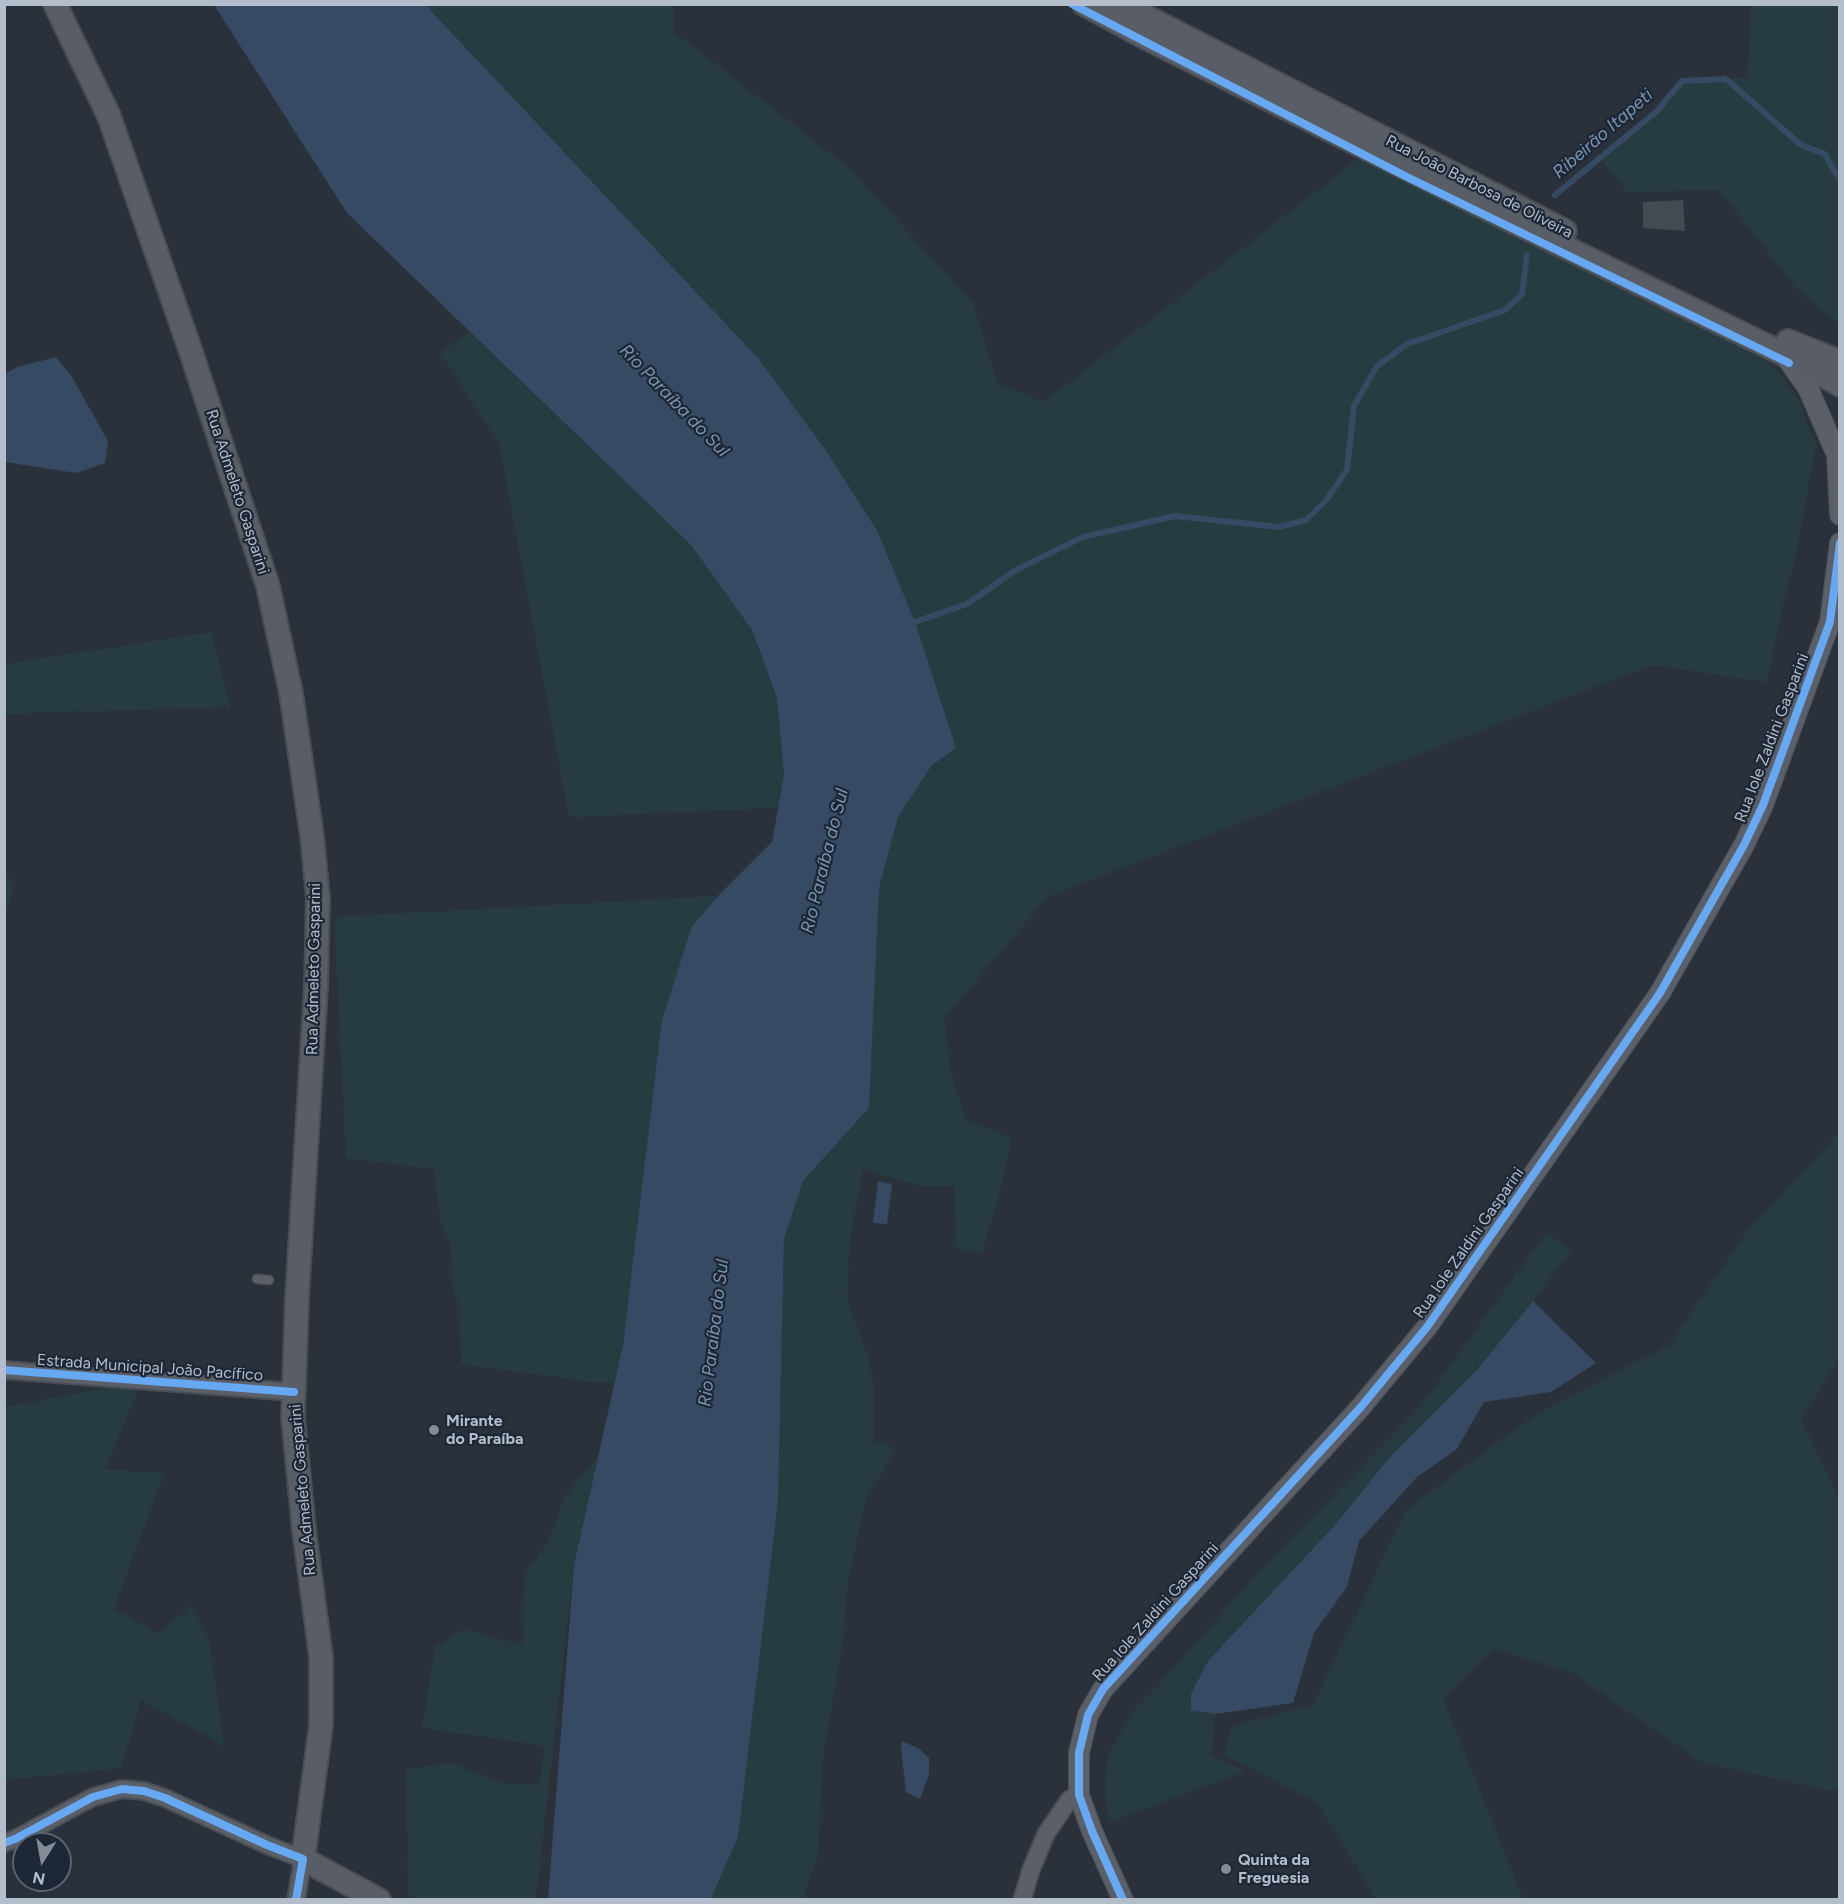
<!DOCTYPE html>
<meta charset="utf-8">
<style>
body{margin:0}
#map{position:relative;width:1844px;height:1904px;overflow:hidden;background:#2a313a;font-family:Figtree,sans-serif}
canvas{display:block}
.frame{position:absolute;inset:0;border:6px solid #b4bdcb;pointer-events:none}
.north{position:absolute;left:12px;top:1832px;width:60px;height:60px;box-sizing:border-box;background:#1d2735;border:2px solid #596371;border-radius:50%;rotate:191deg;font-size:16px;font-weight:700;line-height:24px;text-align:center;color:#b4bdcb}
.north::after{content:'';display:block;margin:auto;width:21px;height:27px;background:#848c98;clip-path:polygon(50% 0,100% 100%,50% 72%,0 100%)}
</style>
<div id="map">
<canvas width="1844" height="1904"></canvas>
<div class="frame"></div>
<div class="north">N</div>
</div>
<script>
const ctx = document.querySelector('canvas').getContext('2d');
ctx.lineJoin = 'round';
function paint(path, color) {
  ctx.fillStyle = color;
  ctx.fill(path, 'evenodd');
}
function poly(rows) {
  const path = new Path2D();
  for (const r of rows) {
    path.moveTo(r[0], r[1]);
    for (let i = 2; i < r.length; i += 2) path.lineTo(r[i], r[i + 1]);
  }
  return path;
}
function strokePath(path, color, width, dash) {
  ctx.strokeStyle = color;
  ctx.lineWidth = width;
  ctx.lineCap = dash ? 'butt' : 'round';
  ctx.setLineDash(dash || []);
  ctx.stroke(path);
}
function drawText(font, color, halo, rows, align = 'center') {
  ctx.font = font + ' Figtree,sans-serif';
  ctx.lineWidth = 4.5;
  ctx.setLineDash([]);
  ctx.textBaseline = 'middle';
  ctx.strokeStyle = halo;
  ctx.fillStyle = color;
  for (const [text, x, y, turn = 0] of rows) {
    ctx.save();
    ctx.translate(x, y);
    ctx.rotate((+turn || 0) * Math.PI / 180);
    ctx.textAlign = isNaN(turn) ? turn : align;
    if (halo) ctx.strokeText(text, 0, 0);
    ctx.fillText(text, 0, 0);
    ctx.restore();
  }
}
paint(poly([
 [427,5,673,5,673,31,848,167,973,303,997,383,1044,402,1358,159,1744,345,1779,372,1798,399,1816,445,1797,550,1784,600,1767,682,1652,665,1047,897,944,1019,951,1072,965,1118,1011,1139,1004,1176,982,1253,956,1248,954,1186,921,1186,863,1170,850,1239,847,1298,868,1357,873,1382,873,1441,896,1448,866,1499,848,1581,843,1641,823,1758,818,1857,805,1891,805,1899,711,1899,738,1837,778,1502,784,1239,803,1181,869,1108,879,888,898,817,932,765,915,622,878,532,827,452,757,358,433,13],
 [1751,5,1839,5,1839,324,1797,289,1719,190,1627,192,1600,158,1657,111,1682,81,1748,78],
 [470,332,691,545,752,630,777,698,784,775,778,808,569,817,499,443,440,353],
 [212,632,230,707,5,714,5,664],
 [5,873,15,886,5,914],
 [718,896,692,926,623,1345,615,1382,591,1382,461,1364,460,1305,453,1290,450,1242,441,1224,434,1169,346,1158,334,917],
 [1839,1133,1839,1360,1801,1419,1839,1498,1839,1787,1830,1791,1701,1762,1572,1673,1493,1648,1443,1698,1523,1899,1376,1899,1317,1802,1224,1755,1232,1726,1313,1705,1406,1510,1532,1417,1670,1344,1746,1233],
 [1546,1233,1571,1250,1533,1301,1476,1371,1388,1459,1191,1710,1215,1714,1212,1756,1246,1771,1110,1822,1105,1798,1105,1770,1110,1751,1135,1709,1155,1689,1266,1564,1421,1406],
 [142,1381,105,1469,164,1473,114,1609,158,1634,191,1606,209,1639,224,1746,141,1700,121,1768,5,1780,5,1407],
 [598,1457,574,1565,536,1899,421,1900,408,1896,406,1769,453,1763,501,1783,539,1785,545,1746,422,1728,435,1647,463,1629,523,1645,525,1574,548,1543,565,1496]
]), '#273c40');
paint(poly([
 [214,5,427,5,433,13,758,358,827,452,878,532,915,622,956,748,932,765,898,817,879,888,869,1108,803,1181,784,1239,778,1502,738,1837,711,1899,548,1899,574,1565,623,1345,662,1020,692,926,718,896,772,842,784,775,777,698,752,630,691,545,347,213],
 [56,357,72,377,108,441,105,463,76,473,5,462,5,374,17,367],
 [878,1181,892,1184,887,1224,873,1223],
 [1533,1301,1596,1363,1551,1392,1484,1402,1456,1450,1417,1477,1359,1541,1347,1587,1314,1633,1293,1703,1215,1714,1191,1710,1191,1694,1208,1661,1336,1524,1388,1459,1476,1371],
 [902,1741,918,1748,929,1758,929,1774,920,1799,906,1792,901,1750]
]), '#364a64');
strokePath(poly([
 [1555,195,1657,111,1682,81,1726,79,1801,145,1825,154,1834,171,1840,178],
 [915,622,967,604,1016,570,1083,537,1175,516,1279,527,1306,520,1326,500,1347,470,1354,406,1377,366,1407,344,1505,310,1522,294,1527,255]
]), '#364a64', 6);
paint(poly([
 [1683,200,1685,231,1643,228,1643,202]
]), '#444a52');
const service = poly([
 [257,1279,269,1280]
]);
const minor = poly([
 [4,1370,294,1392],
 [4,1843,15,1839,93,1797,122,1789,144,1791,165,1798,267,1845,303,1859,296,1900],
 [1022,1900,1031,1870,1046,1834,1069,1800,1079,1795]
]);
const tertiary = poly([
 [1784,354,1808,388,1837,455,1840,515],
 [1123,1900,1092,1831,1079,1795,1079,1753,1088,1715,1103,1689,1360,1408,1427,1327,1660,993,1744,845,1763,805,1830,622,1840,543]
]);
const secondary = poly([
 [55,4,109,116,190,349,268,586,291,693,312,836,318,898,316,986,297,1297,293,1417,304,1530,321,1657,321,1725,303,1859,379,1900],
 [1084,4,1148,39,1491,211,1806,365,1840,385],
 [1121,4,1565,231],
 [1788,341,1840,362]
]);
strokePath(service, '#494d54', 11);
strokePath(minor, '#494d54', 20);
strokePath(tertiary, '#494d54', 22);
strokePath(secondary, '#494d54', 26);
strokePath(service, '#5b5f67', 8);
strokePath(minor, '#5b5f67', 16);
strokePath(tertiary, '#5b5f67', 20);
strokePath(secondary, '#595e66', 22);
strokePath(poly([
 [1072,4,1407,177,1789,363],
 [4,1370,294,1392],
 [4,1843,15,1839,93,1797,122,1789,144,1791,165,1798,267,1845,303,1859,296,1900],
 [1123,1900,1092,1831,1079,1795,1079,1753,1088,1715,1103,1689,1360,1408,1427,1327,1660,993,1744,845,1763,805,1830,622,1840,543]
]), '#66a8f1', 8);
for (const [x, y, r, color] of [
 [434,1430,6,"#848c98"],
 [1226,1869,6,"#848c98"]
]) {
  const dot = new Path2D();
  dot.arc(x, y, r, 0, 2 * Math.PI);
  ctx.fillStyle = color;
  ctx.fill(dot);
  strokePath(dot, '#1d2735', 2);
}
drawText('16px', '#b4bdcb', '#1d2735', [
 ["Rua João Barbosa de Oliveira",1479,187,27],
 ["Rua Admeleto Gasparini",237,492,72],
 ["Rua Iole Zaldini Gasparini",1772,738,-69],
 ["Rua Admeleto Gasparini",314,969,-89],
 ["Rua Iole Zaldini Gasparini",1469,1243,-55],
 ["Estrada Municipal João Pacífico",150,1368,4],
 ["Rua Admeleto Gasparini",303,1490,-95],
 ["Rua Iole Zaldini Gasparini",1156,1612,-48]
]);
drawText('bold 16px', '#b4bdcb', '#1d2735', [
 ["Mirante",446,1421],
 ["do Paraíba",446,1439],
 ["Quinta da",1238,1860],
 ["Freguesia",1238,1878]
], 'left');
drawText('italic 18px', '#7b94b3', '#1d2735', [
 ["Ribeirão Itapeti",1603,134,-41],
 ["Rio Paraíba do Sul",674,401,46],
 ["Rio Paraíba do Sul",825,861,-76],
 ["Rio Paraíba do Sul",714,1333,-83]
]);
</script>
